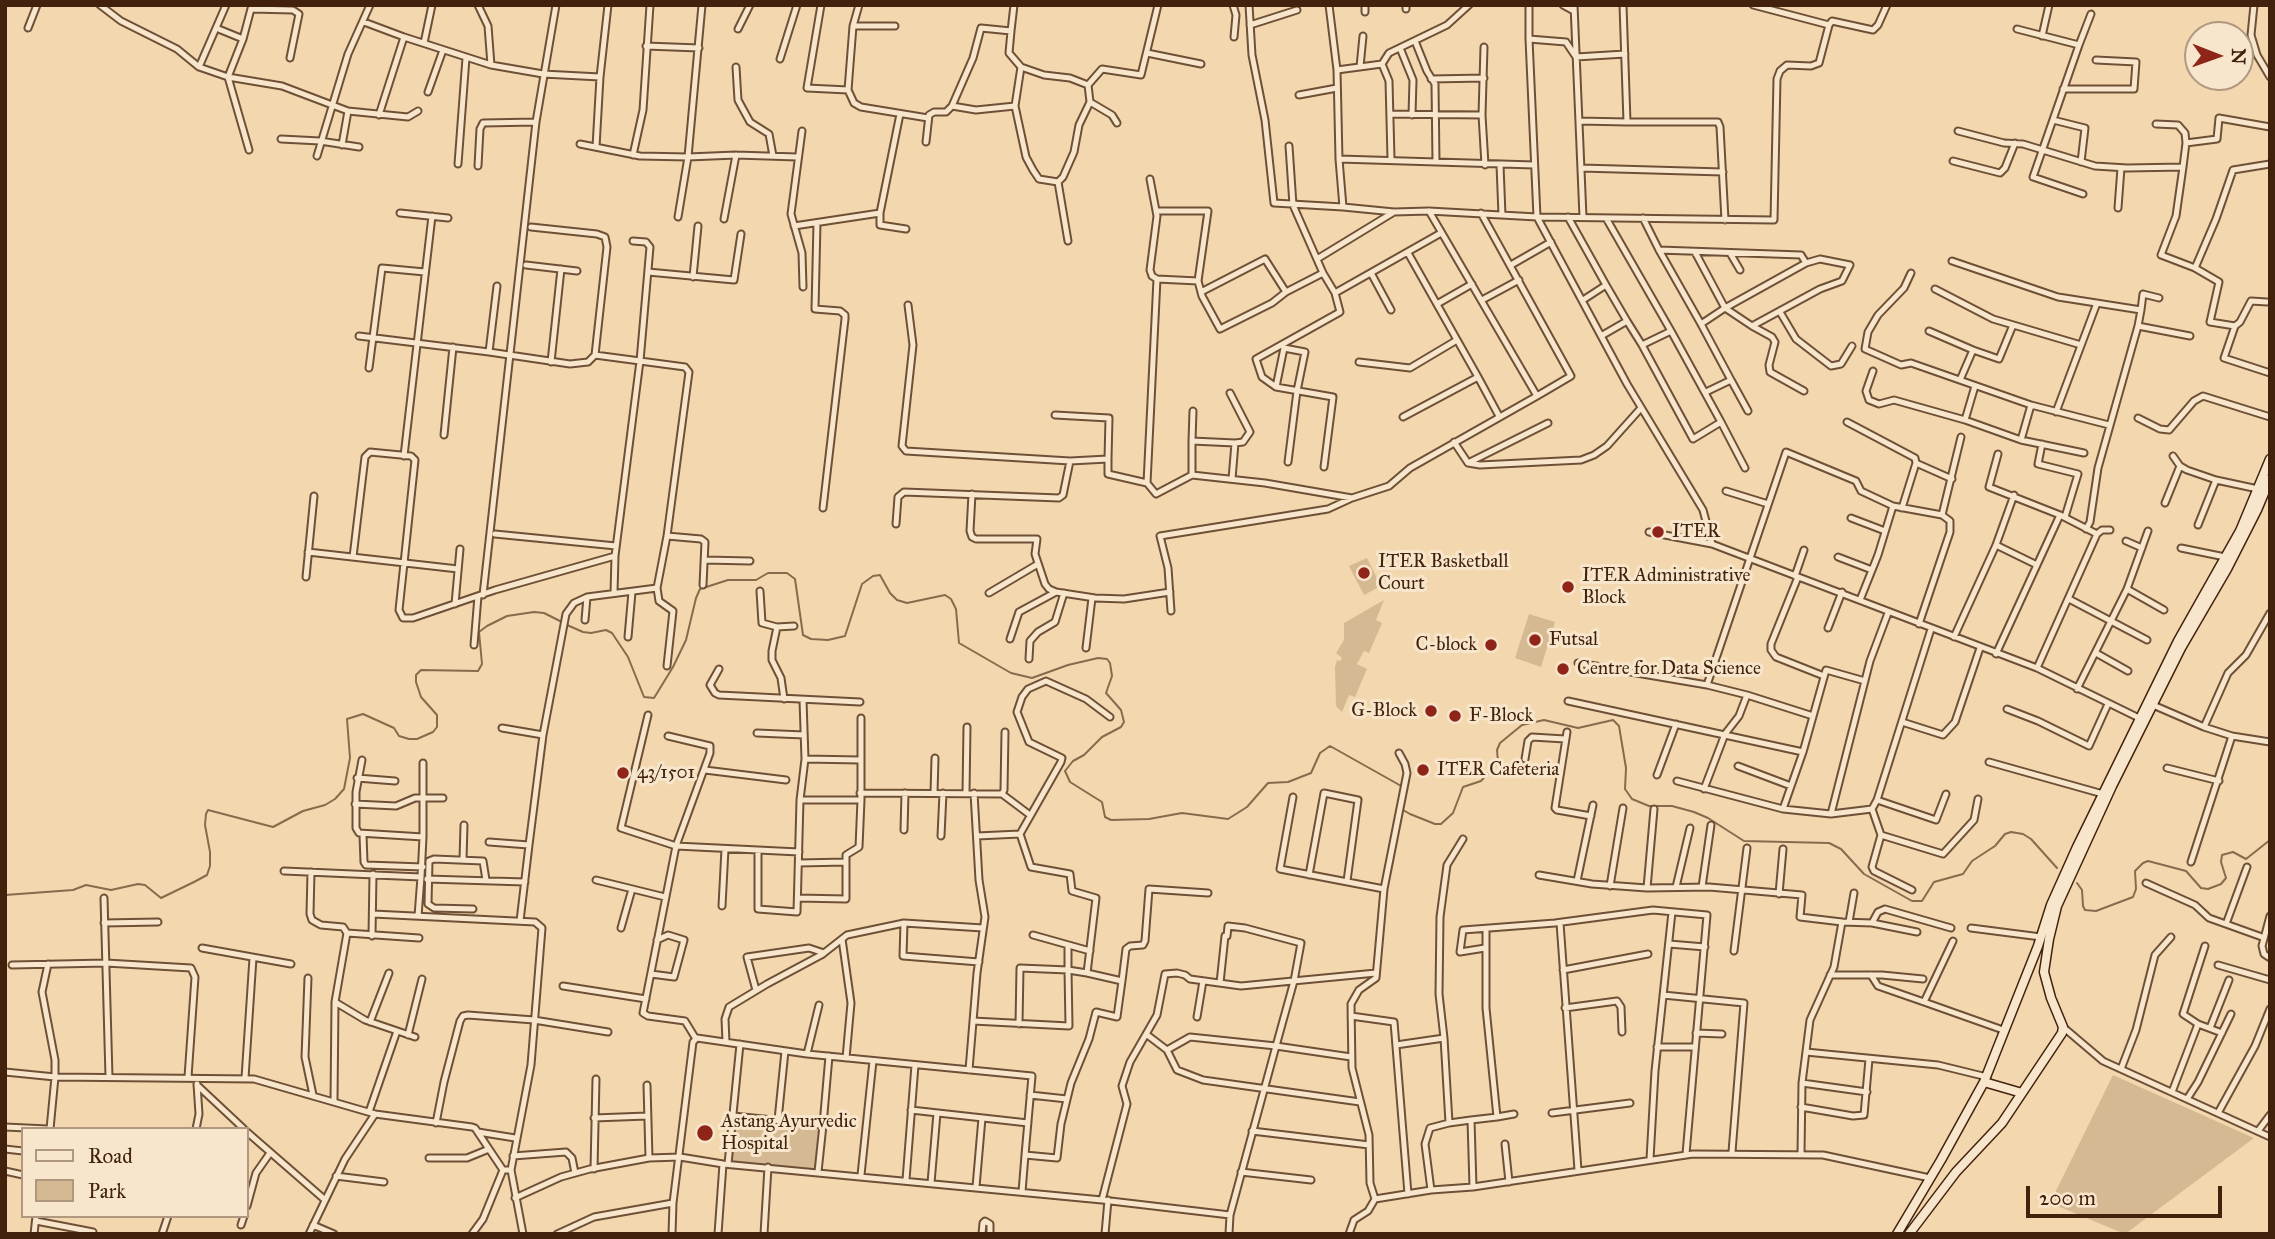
<!DOCTYPE html>
<style>
body{margin:0}
#map{position:relative;width:2275px;height:1239px;overflow:hidden;background:#f3d8af;font-family:"IM FELL Great Primer",serif}
canvas{display:block}
.frame{position:absolute;inset:0;border:7px solid #42220d;pointer-events:none}
.legend{position:absolute;left:21px;top:1127px;width:228px;height:91px;box-sizing:border-box;background:#f7e6cb;border:2px solid #af987f;margin:0;padding:9px 12px;list-style:none;font-size:21px;color:#42220d}
.legend li{display:flex;align-items:center;gap:14px;height:35px}
.legend b{width:35px;border:2px solid #af987f}
.north{position:absolute;left:2184px;top:21px;width:70px;height:70px;box-sizing:border-box;background:#f7e6cb;border:2px solid #af987f;border-radius:50%;rotate:91deg;font-size:19px;font-weight:700;line-height:28px;text-align:center;color:#42220d}
.north::after{content:'';display:block;margin:auto;width:24px;height:32px;background:#8f2418;clip-path:polygon(50% 0,100% 100%,50% 72%,0 100%)}
.scale{position:absolute;left:2026px;top:1186px;width:196px;height:32px;box-sizing:border-box;border:4px solid #42220d;border-top:0;padding-left:9px;font-size:21px;line-height:24px;white-space:nowrap;color:#42220d;-webkit-text-stroke:5px #f7e6cb;paint-order:stroke}
</style>
<div id="map">
<canvas width="2275" height="1239"></canvas>
<div class="frame"></div>
<ul class="legend">
<li><b style="height:9px;background:#f7e6cb"></b>Road</li>
<li><b style="height:19px;background:#d5b993"></b>Park</li>
</ul>
<div class="north">N</div>
<div class="scale">200 m</div>
</div>
<script>
const ctx = document.querySelector('canvas').getContext('2d');
ctx.lineJoin = 'round';
function paint(path, color) {
  ctx.fillStyle = color;
  ctx.fill(path, 'evenodd');
}
function poly(rows) {
  const path = new Path2D();
  for (const r of rows) {
    path.moveTo(r[0], r[1]);
    for (let i = 2; i < r.length; i += 2) path.lineTo(r[i], r[i + 1]);
  }
  return path;
}
function strokePath(path, color, width, dash) {
  ctx.strokeStyle = color;
  ctx.lineWidth = width;
  ctx.lineCap = dash ? 'butt' : 'round';
  ctx.setLineDash(dash || []);
  ctx.stroke(path);
}
function drawText(font, color, halo, rows, align = 'center') {
  ctx.font = font + ' "IM FELL Great Primer",serif';
  ctx.lineWidth = 6;
  ctx.setLineDash([]);
  ctx.textBaseline = 'middle';
  ctx.strokeStyle = halo;
  ctx.fillStyle = color;
  for (const [text, x, y, turn = 0] of rows) {
    ctx.save();
    ctx.translate(x, y);
    ctx.rotate((+turn || 0) * Math.PI / 180);
    ctx.textAlign = isNaN(turn) ? turn : align;
    if (halo) ctx.strokeText(text, 0, 0);
    ctx.fillText(text, 0, 0);
    ctx.restore();
  }
}
paint(poly([
 [1367,558,1380,584,1379,587,1364,595,1349,566],
 [1384,600,1376,620,1382,623,1369,653,1364,651,1357,664,1367,669,1355,697,1349,695,1342,712,1336,706,1335,667,1337,660,1340,661,1342,658,1336,653,1344,640,1344,623],
 [1529,614,1555,622,1541,667,1515,658],
 [2113,1075,2254,1138,2125,1234,2050,1203],
 [733,1116,821,1127,817,1170,728,1163]
]), '#d5b993');
strokePath(poly([
 [567,625,583,632,591,633,606,630,612,633,628,657,644,697,654,698,673,667,686,640,696,598,700,589,728,580,756,580,768,573,787,573,795,579,803,635,811,639,828,640,845,636,862,584,873,576,880,575,890,593,897,600,907,603,945,595,951,599,956,609,959,643,1011,673,1032,678,1068,665,1098,658,1107,659,1110,663,1112,676,1106,693,1121,710,1124,722,1121,727,1102,737,1084,755,1073,761,1065,771,1070,782,1102,802,1105,817,1111,820,1149,819,1182,813,1228,819,1247,807,1268,783,1288,782,1311,773,1320,753,1330,746,1403,787],
 [1403,807,1403,810,1410,814,1435,824,1441,824,1453,813,1463,787,1481,781,1498,762,1497,750,1500,743,1522,725,1544,720,1578,728,1613,720,1619,726,1626,768,1625,789,1632,799,1649,806,1672,806,1694,812,1708,818,1744,841,1829,843,1841,849,1864,874,1912,901,1922,901,1934,882,1963,874,1972,861,1995,846,2005,834,2011,832,2023,834,2031,839,2057,868],
 [2077,883,2082,890,2083,906,2085,910,2096,911,2133,897,2136,889,2135,871,2143,863,2148,861,2186,871,2201,888,2208,889,2221,884,2226,878,2221,862,2222,855,2233,852,2246,859,2270,840],
 [5,895,73,890,86,885,111,890,138,884,145,885,161,898,194,882,207,875,210,866,210,852,205,825,206,814,208,810,273,827,303,811,325,805,335,799,344,789,350,758,347,719,363,714,394,728,399,736,409,739,417,739,433,732,437,727,437,715,421,697,416,682,416,675,421,670,478,671,482,664,479,632,487,626,507,616,534,612,544,613,562,622]
]), '#886a4d', 2);
const minor = poly([
 [100,5,121,21,177,49,199,67,228,77,282,86,348,111,408,117,418,111],
 [478,5,488,26,491,65],
 [821,5,807,88,848,90],
 [859,5,853,26,848,90,854,103,861,107,928,118],
 [1233,5,1236,15,1234,37],
 [1249,5,1252,55,1265,120,1274,203,1343,207],
 [1329,5,1337,70,1339,159,1343,207,1394,212,1429,211,1537,217,1627,384,1703,510,1712,544,2037,668,2139,718],
 [1563,5,1574,11],
 [1574,5,1583,217],
 [1623,5,1627,122,1718,122,1720,127,1725,220],
 [1753,5,1829,25],
 [2254,5,2251,35,2257,55,2270,77],
 [251,9,293,10,299,14,290,58],
 [1406,9,1406,5],
 [1365,12,1365,5],
 [364,22,404,37,491,65,543,74,600,77],
 [1250,25,1297,10],
 [853,26,895,26],
 [28,28,37,5],
 [216,28,243,39],
 [738,29,750,5],
 [2017,29,2079,45,2033,177,2083,194],
 [1011,31,1009,53,1021,67,1044,75,1070,78,1088,85],
 [2042,36,2049,5],
 [1529,39,1529,5],
 [1415,41,1427,71,1435,84,1436,162],
 [424,43,432,5],
 [2079,45,2091,14],
 [646,46,699,48],
 [1484,47,1482,115,1485,165],
 [1400,48,1413,80,1412,115],
 [1147,53,1201,64],
 [1625,54,1576,57,1566,42,1529,39,1537,217,1774,220,1777,79,1780,71,1787,65,1811,66,1819,63,1829,25,1832,21,1873,30,1878,25,1887,5],
 [780,59,797,5],
 [1382,64,1389,53,1447,25,1469,5],
 [199,67,226,5],
 [736,67,738,100,750,122,769,134,773,156],
 [1360,67,1363,36],
 [1337,70,1382,64,1389,81,1391,159],
 [1431,79,1484,78],
 [2063,89,2134,89,2136,62,2096,60],
 [428,92,443,50],
 [1299,95,1337,88],
 [1090,102,1112,115,1117,123],
 [952,106,976,110,1015,106,1026,157,1033,170,1039,179,1058,182,1063,177,1074,152,1079,125,1090,102,1088,85,1102,69,1141,75,1158,5],
 [1015,106,1021,67],
 [1390,114,1482,115],
 [379,115,404,37],
 [2053,120,2085,128,2081,162],
 [1579,121,1627,122],
 [2156,124,2178,125,2185,133,2186,143],
 [802,131,791,214,802,253,803,287],
 [1958,131,2004,143,2023,144,2095,166,2127,168,2183,167,2176,216,2161,255,2195,268,2219,282,2210,322,2235,326,2224,358,2270,373],
 [281,139,320,141,359,147],
 [926,142,929,115,934,112,946,112,952,106,973,58,981,28,1011,31,1014,5],
 [580,144,640,156,688,157,702,5],
 [342,145,348,111],
 [1289,146,1293,205,1323,273,1335,293,1441,233],
 [596,147,600,77,608,5],
 [249,150,228,77,243,39,252,5],
 [633,155,643,110,650,5],
 [317,156,348,54,370,5],
 [1339,159,1534,165],
 [1953,161,2000,173,2005,168,2015,143],
 [458,164,466,58],
 [1500,165,1502,215],
 [478,166,480,129,483,123,536,122],
 [2183,167,2186,143,2217,139,2219,118,2270,127],
 [1581,168,1723,172],
 [1058,182,1068,241],
 [2118,208,2121,168],
 [1156,211,1208,211,1198,281],
 [400,213,448,218],
 [880,213,900,114],
 [1481,213,1571,376,1537,396],
 [678,217,688,157,736,155,797,157],
 [1568,217,1606,285],
 [1643,218,1659,250,1701,324,1725,308,1806,263,1801,255,1659,250],
 [724,219,736,155],
 [817,223,815,309,840,311,845,315,845,319,823,508],
 [794,226,880,213,880,225,906,229],
 [1695,252,1725,308,1752,326,1820,289,1842,281,1850,265,1820,259,1806,263],
 [1408,253,1478,377],
 [1730,253,1740,270],
 [1317,259,1394,212],
 [1952,261,2058,297,2141,310,2138,326,2098,468,2090,522,2086,529],
 [526,265,577,271],
 [1511,265,1551,242],
 [2195,268,2216,219,2233,170,2270,164],
 [648,272,734,280,741,234],
 [1371,273,1391,310],
 [1911,273,1904,288,1878,315,1868,332,1865,349,1901,365,1911,363,2031,405,2109,425],
 [693,277,698,226],
 [1157,279,1198,281,1202,296,1220,329,1272,303,1286,292,1323,273],
 [1935,289,1993,319,2081,345],
 [1201,292,1265,259,1286,292],
 [1482,300,1519,280],
 [1583,300,1606,285,1627,321],
 [1437,304,1472,284],
 [908,305,913,345,902,446,906,451,1070,461,1108,459,1108,474,1147,483,1156,494,1192,475,1265,483,1352,498],
 [2141,310,2143,294,2159,298],
 [1780,312,1796,339,1831,366,1841,364,1852,346],
 [1701,324,1731,380,1706,392],
 [1752,326,1772,337,1775,342,1769,365,1770,372,1804,391],
 [2138,326,2190,336],
 [2235,326,2240,322,2251,301,2267,302],
 [1929,331,1973,350],
 [359,336,489,352,570,364,588,362,595,355,607,247,605,237,597,234,531,227],
 [1601,336,1627,321,1642,345,1671,331,1606,218],
 [1642,345,1693,439,1721,422,1671,331],
 [489,352,497,286],
 [595,355,640,361,615,556,614,593],
 [551,362,561,269],
 [1359,362,1410,368,1457,340],
 [369,368,382,268,425,272],
 [1873,371,1866,391,1869,400,1879,404,1894,400,1965,420,2021,440,2031,405],
 [1731,380,1748,411],
 [1960,380,1973,350,1999,359,2013,325],
 [1276,387,1284,348,1305,352,1297,391,1288,462],
 [1230,393,1250,432,1243,442,1235,443,1232,479],
 [2056,412,2097,303],
 [1055,415,1109,418,1108,459],
 [1403,417,1478,377,1499,416],
 [2138,418,2160,429,2169,430,2194,401,2203,396,2270,417],
 [1965,420,1975,386],
 [1721,422,1745,468],
 [1847,422,1915,458,1916,463,1902,508],
 [444,435,453,347],
 [2021,440,2084,453],
 [1192,441,1193,411],
 [1454,442,1468,463,1480,465,1581,460,1594,455,1607,446,1641,408],
 [2042,444,2038,464,2078,474,2065,517],
 [1998,454,1989,487,2060,515,2097,534,2037,668],
 [404,456,432,216],
 [2173,456,2180,466,2187,470,2216,480,2258,489],
 [1470,462,1548,423],
 [1916,463,1952,479],
 [1324,467,1333,397,1276,387,1262,377,1256,359,1340,312,1335,293],
 [1192,475,1192,441,1235,443],
 [1147,483,1157,279,1152,276,1150,270,1157,216,1150,179],
 [1726,491,1768,504],
 [972,494,970,531,972,537,976,539,1037,539,1035,554,1045,584,1049,589,1056,592,1095,598,1124,599,1170,592],
 [2165,503,2180,466],
 [1893,506,1942,515,1961,437],
 [1851,518,1885,531],
 [896,524,898,497,904,492,1059,498,1063,495,1070,461],
 [2198,525,2216,480],
 [1649,532,1712,544],
 [495,534,616,546],
 [2097,534,2102,530,2110,530],
 [667,536,701,539,705,542,703,585],
 [2126,541,2142,548],
 [1996,545,2014,495],
 [2181,548,2225,557],
 [308,552,458,569],
 [353,557,365,457,370,452,411,456,415,460,399,610,403,618,413,618,495,590,615,556],
 [1838,557,1872,570],
 [705,560,750,561],
 [1795,576,1804,550],
 [306,577,314,496],
 [1798,577,1771,644,1771,650,1776,657,1824,676],
 [657,588,659,601,673,611,667,666],
 [2127,589,2164,610],
 [760,591,762,623,777,627,794,626],
 [989,593,1038,564],
 [483,595,536,122,556,5],
 [2069,599,2147,640],
 [455,604,460,549],
 [1171,611,1168,568,1160,536,1328,509,1352,498,1389,486,1410,468,1537,396,1429,211],
 [585,620,587,597],
 [1919,624,1950,532,1950,521,1942,515],
 [777,627,772,651,772,660,781,678,784,699],
 [1828,628,1842,592],
 [628,637,632,592],
 [1954,637,1996,545,2037,565],
 [1010,639,1019,612,1056,592],
 [474,645,478,596],
 [1086,648,1092,598],
 [2096,653,2128,671],
 [1996,654,2060,515],
 [1029,659,1030,641,1038,632,1055,622,1064,593],
 [1578,663,1707,685,1786,452,1856,481,1861,491,1893,506,1878,555,1860,600],
 [719,669,710,685,715,693,719,695,860,702],
 [1707,685,1747,695],
 [2077,689,2127,589,2148,531],
 [803,700,805,759,800,800,861,800,861,718],
 [1568,701,1803,752,1783,809],
 [2153,705,2204,727],
 [2007,709,2038,721,2089,746,2108,704],
 [648,715,621,828,676,846,799,852],
 [1110,717,1086,699,1046,681,1028,689,1022,697,1017,712,1029,742,1062,758,1061,762,1020,834,1031,867,1070,874,1072,891,1096,898,1087,973,1122,981,1126,949,1130,946,1143,945,1145,941,1149,889,1208,893],
 [1902,722,1943,735,1955,722,1980,648],
 [502,728,543,735],
 [1567,732,1555,808,1557,810,1591,816],
 [757,733,804,735],
 [668,736,710,746,710,753,676,846,643,1013,648,1016,685,1021,696,1039],
 [2232,736,2270,742],
 [1803,752,1826,670,1865,681],
 [805,759,860,760],
 [1525,759,1528,741,1532,737,1565,739],
 [362,760,356,792,356,828,359,833,423,837],
 [1989,762,2103,794],
 [1738,766,1791,786],
 [2167,768,2219,781],
 [705,770,786,780],
 [1657,775,1676,724],
 [357,778,395,781],
 [1677,781,1783,809,1831,814,1872,809,1877,800,1931,629],
 [1704,789,1725,734,1739,716,1747,695,1813,716],
 [860,793,1002,794,1004,790,1005,732],
 [934,793,935,758],
 [966,793,967,727],
 [1002,794,1030,815],
 [1293,797,1280,869,1384,889],
 [1877,800,1936,820,1946,794],
 [355,804,396,806,415,798,443,798],
 [1654,809,1647,888,1709,887,1802,895,1800,917,1842,922,1834,967,1810,1020,1802,1083,1801,1154],
 [1872,809,1881,835,1872,867,1874,871,1912,890],
 [1831,814,1870,661,1888,613],
 [904,830,905,793],
 [363,835,364,862,366,865,423,867],
 [1881,835,1943,854,1974,820,1978,799],
 [941,836,943,793],
 [977,836,1020,834],
 [489,842,529,845,520,921],
 [529,845,543,735,566,614,574,603,587,597,657,588,667,536,689,372,685,367,640,361,650,247,646,242,633,241],
 [758,850,758,909,797,912,800,800],
 [463,860,464,825],
 [2191,862,2232,736,2204,727,2228,673,2246,655,2270,613],
 [799,863,846,862],
 [284,871,421,877,418,916],
 [311,872,310,914,312,920,321,925,343,927,347,933,335,1002,334,1101],
 [1309,875,1324,793,1358,800,1347,881],
 [1539,875,1592,884,1647,888],
 [421,877,423,837,423,763],
 [427,879,525,882],
 [596,880,665,897],
 [1577,881,1593,805],
 [2146,883,2195,905,2209,918,2262,937],
 [1610,886,1623,808],
 [1676,887,1690,828],
 [1702,887,1711,825],
 [1779,894,1783,849],
 [104,898,109,1077],
 [798,898,846,899,846,855,859,847,861,800],
 [722,906,725,849],
 [473,909,434,908,428,904,429,861,434,859,483,861,486,880],
 [373,914,535,922,542,928,531,1065,511,1170],
 [2270,916,2262,946,2264,954,2270,958],
 [1842,922,1872,923,1917,932],
 [1849,922,1854,893],
 [104,923,158,922],
 [904,923,903,956,979,962],
 [1560,923,1578,1170],
 [1872,923,1878,912,1885,909,1951,928],
 [2226,924,2247,867],
 [621,928,632,889],
 [1971,928,2041,937],
 [347,933,419,938],
 [1033,935,1090,951],
 [372,936,373,874],
 [842,939,851,1003,846,1058],
 [1953,941,1924,1002,2003,1030],
 [1669,944,1705,947],
 [202,948,291,964],
 [1485,948,1460,952,1463,930,1555,923,1653,910,1707,915,1686,1154],
 [1734,951,1747,848],
 [48,964,42,992,55,1060,55,1077,50,1129],
 [12,965,106,963,191,968,195,977,188,1077],
 [2218,965,2270,980],
 [1563,970,1648,954],
 [651,974,674,977,684,940,668,935,657,940],
 [1830,975,1882,975,1923,979],
 [1871,975,1878,986,1924,1002],
 [308,978,305,1057,313,1095],
 [563,986,646,999],
 [756,990,747,957,809,948,824,953,847,935,904,923,983,928],
 [1663,995,1744,1003,1732,1152],
 [335,1002,365,1020,415,1037],
 [1565,1008,1617,1001,1621,1007,1622,1032],
 [1351,1016,1394,1022,1408,1194],
 [1197,1017,1203,981],
 [973,1021,1069,1026,1068,970,1087,973],
 [370,1022,389,973],
 [1019,1024,1020,968,1068,970,1068,945],
 [2198,1024,2222,1033],
 [2063,1027,2103,1061,2270,1137],
 [2210,1028,2229,980],
 [1696,1033,1722,1034],
 [1146,1034,1167,1050,1190,1037,1276,1046,1294,981,1301,943,1245,928,1228,926,1227,936,1225,936,1220,983],
 [408,1035,422,979],
 [1444,1038,1449,1123,1471,1120,1473,1187],
 [726,1042,725,1019,729,1007,767,984,823,954],
 [1396,1045,1444,1038,1439,994,1440,917,1447,865,1463,839],
 [1657,1047,1695,1047],
 [1167,1050,1177,1070,1203,1080,1360,1102],
 [1806,1052,1938,1065,1987,1077],
 [807,1054,819,1005],
 [2121,1069,2136,1030,2155,955,2171,937],
 [969,1070,977,973,985,917,979,880,974,793],
 [5,1072,55,1077,254,1079,375,1114,472,1127,475,1128,503,1170,511,1170,523,1234],
 [245,1078,253,958],
 [1802,1083,1867,1092],
 [197,1085,244,1129],
 [647,1085,649,1158],
 [2172,1092,2198,1024,2183,1014,2205,946],
 [1030,1095,1067,1099],
 [2187,1099,2198,1082,2231,1014],
 [1801,1107,1853,1116,1864,1115,1869,1059],
 [911,1110,1028,1123],
 [369,1112,397,1031],
 [1552,1113,1630,1103],
 [2218,1113,2255,1046,2270,1009],
 [733,1116,823,1125,818,1172],
 [1497,1117,1514,1114],
 [594,1118,647,1116],
 [778,1120,785,1051],
 [1471,1120,1497,1117,1486,1008,1486,929],
 [436,1123,444,1082,460,1021,463,1016,468,1015,534,1020,608,1032],
 [823,1125,829,1056],
 [5,1127,48,1129],
 [196,1129,199,1114,197,1084],
 [1252,1131,1369,1145],
 [2258,1131,2270,1115],
 [247,1132,324,1199],
 [478,1132,515,1138],
 [1505,1144,1509,1182],
 [5,1149,23,1151],
 [513,1156,566,1152,572,1158,575,1173],
 [429,1158,467,1158,489,1149],
 [1650,1159,1655,1071,1672,912],
 [728,1164,740,1044],
 [594,1169,596,1079],
 [5,1171,23,1175],
 [1241,1172,1311,1180],
 [861,1175,873,1061],
 [336,1176,384,1182],
 [906,1180,915,1065],
 [931,1183,937,1113],
 [976,1187,982,1118],
 [1431,1190,1425,1144,1430,1128,1449,1123],
 [1022,1192,1025,1155,1057,1158,1061,1124,1071,1083,1089,1039,1096,1012,1117,1017,1122,981],
 [515,1198,561,1177,590,1169,649,1158,680,1157,723,1164,1102,1200,1230,1215],
 [1375,1199,1370,1183,1369,1135,1352,1068,1351,1004,1359,990,1376,978,1384,889,1407,773,1405,764,1399,753],
 [1102,1200,1127,1104,1122,1086,1130,1062,1157,1015,1165,974,1177,973,1185,975,1190,979,1241,986,1376,973],
 [247,1206,256,1173,270,1153],
 [36,1221,93,1232],
 [241,1225,244,1216],
 [313,1225,334,1234],
 [34,1234,36,1216],
 [162,1234,168,1216],
 [309,1234,345,1159,375,1114],
 [472,1234,483,1219,503,1170],
 [557,1234,594,1217,673,1203],
 [672,1234,673,1203,693,1042,697,1038,807,1054,1032,1076,1025,1155],
 [718,1234,723,1164],
 [764,1234,768,1167],
 [982,1234,983,1223,985,1221,990,1224,990,1234],
 [1105,1234,1108,1200],
 [1229,1234,1230,1215,1276,1046,1351,1057],
 [1349,1234,1354,1220,1368,1211,1375,1199,1431,1190,1473,1187,1693,1154,1823,1155,1930,1178]
]);
const secondary = poly([
 [1984,1082,2022,1093],
 [1897,1234,1941,1160,1984,1082,2038,946,2051,905,2077,847,2178,641,2240,531,2270,459],
 [1909,1234,1956,1172,2002,1123,2062,1033,2063,1027,2051,998,2044,972,2049,939,2057,906,2112,786,2181,648,2227,569,2257,510,2270,479]
]);
strokePath(minor, '#6e5036', 9);
strokePath(secondary, '#42220d', 11);
strokePath(minor, '#f7e6cb', 5);
strokePath(secondary, '#f7e6cb', 8);
for (const [x, y, r, color] of [
 [1658,532,7,"#8f2418"],
 [1364,573,7,"#8f2418"],
 [1568,587,7,"#8f2418"],
 [1535,640,7,"#8f2418"],
 [1491,645,7,"#8f2418"],
 [1563,669,7,"#8f2418"],
 [1431,711,7,"#8f2418"],
 [1455,716,7,"#8f2418"],
 [1423,770,7,"#8f2418"],
 [623,773,7,"#8f2418"],
 [705,1133,9,"#8f2418"]
]) {
  const dot = new Path2D();
  dot.arc(x, y, r, 0, 2 * Math.PI);
  ctx.fillStyle = color;
  ctx.fill(dot);
  strokePath(dot, '#f7e6cb', 2.5);
}
drawText('19px', '#42220d', '#f7e6cb', [
 ["ITER",1672,532],
 ["ITER Basketball",1378,562],
 ["Court",1378,584],
 ["ITER Administrative",1582,576],
 ["Block",1582,598],
 ["Futsal",1549,640],
 ["C-block",1477,645,"right"],
 ["Centre for Data Science",1577,669],
 ["G-Block",1417,711,"right"],
 ["F-Block",1469,716],
 ["ITER Cafeteria",1437,770],
 ["43/1501",637,773],
 ["Astang Ayurvedic",721,1122],
 ["Hospital",721,1144]
], 'left');
</script>
